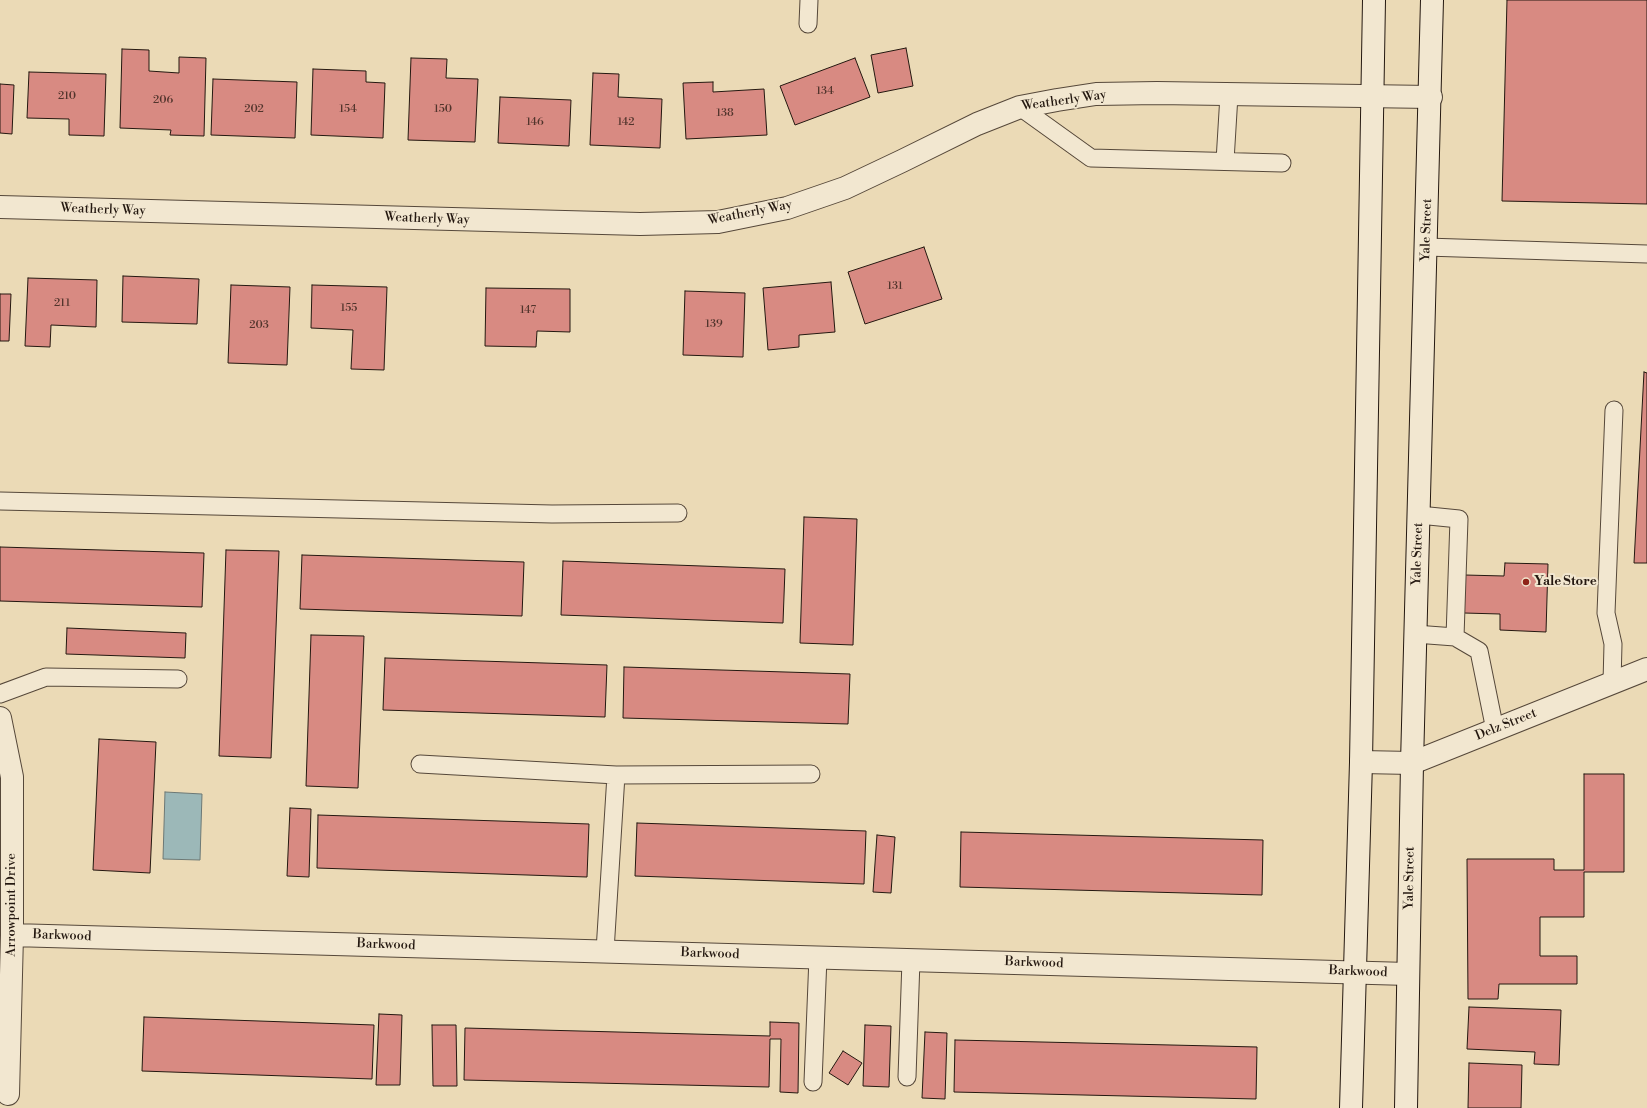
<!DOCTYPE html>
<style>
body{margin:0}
canvas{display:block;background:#ebdab6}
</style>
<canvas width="1647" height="1108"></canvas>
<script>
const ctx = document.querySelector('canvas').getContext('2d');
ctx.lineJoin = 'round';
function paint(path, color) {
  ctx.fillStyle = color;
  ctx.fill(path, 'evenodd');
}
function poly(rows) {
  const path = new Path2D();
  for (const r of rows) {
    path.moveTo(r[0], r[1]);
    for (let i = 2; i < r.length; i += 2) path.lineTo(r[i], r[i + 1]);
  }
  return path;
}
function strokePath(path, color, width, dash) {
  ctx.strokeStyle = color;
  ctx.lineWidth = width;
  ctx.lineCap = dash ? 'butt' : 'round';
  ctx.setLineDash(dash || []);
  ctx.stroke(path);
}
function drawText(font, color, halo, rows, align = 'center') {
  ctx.font = font + ' "Libre Bodoni",serif';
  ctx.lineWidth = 4;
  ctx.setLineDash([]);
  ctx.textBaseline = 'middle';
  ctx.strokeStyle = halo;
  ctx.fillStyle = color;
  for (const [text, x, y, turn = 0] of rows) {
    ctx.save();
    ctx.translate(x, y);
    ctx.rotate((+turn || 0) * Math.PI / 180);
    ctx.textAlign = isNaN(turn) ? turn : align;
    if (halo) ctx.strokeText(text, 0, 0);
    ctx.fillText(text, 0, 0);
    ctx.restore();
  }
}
const water = poly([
 [165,792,202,794,200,860,163,859,165,792]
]);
paint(water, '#9cb8b8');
strokePath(water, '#6c7875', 1);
const building = poly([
 [1507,0,1647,0,1647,204,1502,201,1507,0],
 [906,48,913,86,878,93,871,55,906,48],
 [122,49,149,50,149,71,179,73,179,57,206,58,204,136,170,135,171,130,120,128,122,49],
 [411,58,447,59,446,78,478,79,475,142,408,140,411,58],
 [855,58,870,97,795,125,780,86,855,58],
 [313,69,366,71,366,82,385,83,383,138,311,135,313,69],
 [29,72,106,74,104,136,69,135,69,119,27,118,29,72],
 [593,73,619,74,618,97,662,99,660,148,590,145,593,73],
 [213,79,297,82,295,138,211,135,213,79],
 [713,82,713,92,764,89,767,135,686,139,683,83,713,82],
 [0,84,14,85,12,134,0,133,0,84],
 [500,97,571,100,569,146,498,143,500,97],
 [924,247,942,299,865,324,848,272,924,247],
 [123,276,199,279,197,324,122,322,123,276],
 [28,278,97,280,96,327,51,325,50,347,25,346,28,278],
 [831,282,835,332,799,335,799,347,768,350,763,288,831,282],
 [231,285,290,287,287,365,228,363,231,285],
 [312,285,387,287,384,370,351,369,353,330,311,328,312,285],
 [486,288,570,289,570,332,537,331,536,347,485,346,486,288],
 [685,291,745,293,743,357,683,355,685,291],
 [0,294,11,294,9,341,0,341,0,294],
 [1644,372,1647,373,1647,563,1634,563,1644,372],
 [804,517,857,519,853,645,800,643,804,517],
 [0,547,204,553,202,607,0,601,0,547],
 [226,550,279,551,271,758,219,756,226,550],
 [302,555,524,562,522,616,300,609,302,555],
 [563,561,785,569,783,623,561,615,563,561],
 [1505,563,1548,564,1546,632,1500,630,1500,614,1464,613,1465,575,1504,576,1505,563],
 [67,628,186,633,185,658,66,654,67,628],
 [311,635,364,636,358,788,306,786,311,635],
 [385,658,607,665,605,717,383,710,385,658],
 [624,667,850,674,848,724,623,718,624,667],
 [99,739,156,742,150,873,93,870,99,739],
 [1584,774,1624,774,1624,872,1584,872,1584,917,1540,917,1540,956,1577,956,1577,984,1499,984,1498,999,1468,999,1467,859,1554,859,1554,870,1584,870,1584,774],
 [290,808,311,809,309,877,287,876,290,808],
 [318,815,589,824,587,877,317,868,318,815],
 [637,823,866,831,864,884,635,876,637,823],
 [961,832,1263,840,1262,895,960,887,961,832],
 [877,835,895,837,891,893,873,892,877,835],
 [1469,1007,1561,1010,1559,1065,1534,1064,1535,1052,1467,1049,1469,1007],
 [379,1014,402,1015,400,1085,376,1085,379,1014],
 [144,1017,374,1025,372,1079,142,1071,144,1017],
 [770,1022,799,1023,798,1093,780,1092,781,1039,770,1039,769,1087,464,1080,465,1028,770,1036,770,1022],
 [432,1025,456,1025,457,1086,433,1086,432,1025],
 [865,1025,891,1026,889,1087,863,1086,865,1025],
 [925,1032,947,1033,945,1099,922,1098,925,1032],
 [955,1040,1257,1047,1256,1099,954,1092,955,1040],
 [843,1051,862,1063,848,1085,829,1073,843,1051],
 [1469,1063,1522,1065,1521,1108,1468,1108,1469,1063]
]);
paint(building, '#d88a82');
strokePath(building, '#241810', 1);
const service = poly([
 [808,24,809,0],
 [1020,107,1091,158,1282,163],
 [1225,161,1229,95],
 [1426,247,1647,254],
 [0,501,552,514,678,513],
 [1419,515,1459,519,1455,637,1479,651,1495,730],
 [1415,634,1455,637],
 [1612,683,1613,644,1606,613,1614,410],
 [0,694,46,677,178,679],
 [420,764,616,775,605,951],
 [616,775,811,774],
 [907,1077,911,960],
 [813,1082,818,957]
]);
const minor = poly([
 [0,207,640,224,718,222,787,208,845,188,902,161,977,124,1020,107,1057,100,1096,94,1157,93,1431,97],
 [0,718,12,777,12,935,8,1094],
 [1361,762,1412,763,1647,669],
 [12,935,1408,974]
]);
const secondary = poly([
 [1351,1108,1361,762,1374,0],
 [1406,1108,1412,763,1432,0]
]);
strokePath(service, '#56483a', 19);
strokePath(minor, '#56483a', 24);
strokePath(secondary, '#241810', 24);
strokePath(service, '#f2e7d0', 17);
strokePath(minor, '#f2e7d0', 22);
strokePath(secondary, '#f2e7d0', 22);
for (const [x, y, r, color] of [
 [1526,582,4,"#8f2418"]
]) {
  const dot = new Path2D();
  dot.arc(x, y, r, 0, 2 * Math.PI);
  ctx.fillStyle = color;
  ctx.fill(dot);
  strokePath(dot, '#f2e7d0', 1.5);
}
drawText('11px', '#51342c', null, [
 ["134",825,91],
 ["210",67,96],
 ["206",163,100],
 ["202",254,109],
 ["154",348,109],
 ["150",443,109],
 ["138",725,113],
 ["146",535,122],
 ["142",626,122],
 ["131",895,286],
 ["211",62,303],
 ["155",349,308],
 ["147",528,310],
 ["139",714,324],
 ["203",259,325]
]);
drawText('13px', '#241810', '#f2e7d0', [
 ["Weatherly Way",1064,101,-8],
 ["Weatherly Way",103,210,2],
 ["Weatherly Way",750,213,-11],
 ["Weatherly Way",427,219,2],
 ["Yale Street",1427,230,-88],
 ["Yale Street",1418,554,-88],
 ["Delz Street",1506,725,-22],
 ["Yale Street",1410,878,-89],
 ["Arrowpoint Drive",12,905,-90],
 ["Barkwood",62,936,2],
 ["Barkwood",386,945,2],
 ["Barkwood",710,954,2],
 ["Barkwood",1034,963,2],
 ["Barkwood",1358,972,2]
]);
drawText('bold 13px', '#241810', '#f2e7d0', [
 ["Yale Store",1534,582]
], 'left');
</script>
